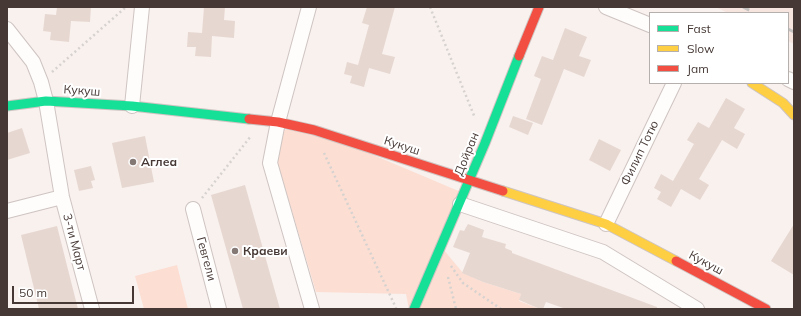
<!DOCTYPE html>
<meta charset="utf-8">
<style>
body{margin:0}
#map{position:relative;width:801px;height:316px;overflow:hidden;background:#f9f1ee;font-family:Mulish,sans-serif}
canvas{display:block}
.frame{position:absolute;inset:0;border:8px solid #463935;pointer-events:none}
.legend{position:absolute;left:649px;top:12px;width:140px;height:72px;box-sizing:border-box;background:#fff;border:1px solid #b5b0ae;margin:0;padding:5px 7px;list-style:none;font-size:12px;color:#463935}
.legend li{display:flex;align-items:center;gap:8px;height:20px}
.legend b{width:20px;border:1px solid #b5b0ae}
.scale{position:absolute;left:12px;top:286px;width:122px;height:18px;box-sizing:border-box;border:2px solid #463935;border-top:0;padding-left:5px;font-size:12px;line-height:14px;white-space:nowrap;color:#463935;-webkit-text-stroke:3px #fff;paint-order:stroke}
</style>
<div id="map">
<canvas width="801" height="316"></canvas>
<div class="frame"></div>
<ul class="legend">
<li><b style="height:5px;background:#16e098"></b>Fast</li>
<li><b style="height:5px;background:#ffcf43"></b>Slow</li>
<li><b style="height:5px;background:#f24e42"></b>Jam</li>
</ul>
<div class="scale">50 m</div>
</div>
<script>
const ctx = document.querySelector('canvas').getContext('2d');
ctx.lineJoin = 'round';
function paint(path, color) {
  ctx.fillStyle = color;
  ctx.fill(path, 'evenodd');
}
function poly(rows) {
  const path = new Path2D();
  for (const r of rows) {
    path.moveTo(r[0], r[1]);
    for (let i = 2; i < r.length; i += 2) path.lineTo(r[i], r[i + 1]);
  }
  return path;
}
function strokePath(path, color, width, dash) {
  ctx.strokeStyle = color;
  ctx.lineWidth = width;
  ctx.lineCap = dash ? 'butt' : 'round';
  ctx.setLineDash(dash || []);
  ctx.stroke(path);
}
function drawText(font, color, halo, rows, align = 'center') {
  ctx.font = font + ' Mulish,sans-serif';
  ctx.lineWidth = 4;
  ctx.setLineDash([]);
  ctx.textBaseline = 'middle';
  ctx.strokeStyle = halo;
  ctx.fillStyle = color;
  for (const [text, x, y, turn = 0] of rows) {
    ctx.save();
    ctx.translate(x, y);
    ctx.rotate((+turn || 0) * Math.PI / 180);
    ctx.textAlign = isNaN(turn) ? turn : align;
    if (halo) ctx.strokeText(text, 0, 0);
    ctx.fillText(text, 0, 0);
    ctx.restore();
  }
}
paint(poly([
 [716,7,794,7,794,44,788,41,788,13,728,13]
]), '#f6e4df');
paint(poly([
 [282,130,314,130,461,192,438,243,463,273,483,282,521,294,519,301,540,309,409,309,406,294,316,292,272,144],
 [177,265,188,309,144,309,135,276]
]), '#fcded3');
paint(poly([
 [57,7,91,7,90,22,71,21,69,42,50,40,51,32,43,31,45,14,56,15],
 [204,7,225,7,224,20,235,21,234,38,212,36,211,57,195,56,196,47,187,47,188,32,202,33],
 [367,7,395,7,382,54,395,57,390,74,369,68,364,87,350,83,352,76,344,74,347,62,358,65,369,25,362,23],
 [565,28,587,37,579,56,591,60,584,77,564,69,542,125,526,119,541,79,534,76,542,56,553,60],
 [726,98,745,109,734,128,745,134,737,149,722,140,699,179,709,185,700,200,681,189,671,207,657,199,661,192,654,188,661,174,673,181,694,144,687,140,698,122,709,128],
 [513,116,533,123,528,135,509,127],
 [22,128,30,153,7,160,7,133],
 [145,136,154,182,122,188,112,143],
 [599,139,621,150,610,171,589,160],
 [91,166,95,180,91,181,93,188,79,191,74,170],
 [245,185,280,309,243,309,211,195],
 [468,224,484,230,482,237,506,244,505,248,512,251,512,253,657,307,657,309,566,309,546,302,543,309,540,309,519,300,521,294,483,282,462,273,470,253,453,247,460,230,464,231],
 [794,224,794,275,771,261],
 [57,226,78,309,39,309,21,235]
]), '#e7d7d1');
const street = poly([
 [309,7,278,122,270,163,312,309],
 [606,7,650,25],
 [7,29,33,62,41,82,46,101,62,197,92,309],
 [788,79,794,82],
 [132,106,142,7],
 [460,204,603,252,697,309],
 [193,209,219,309],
 [7,211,62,197],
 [606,224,674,83]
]);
const fast = poly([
 [7,106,46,101,132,106,249,119],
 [414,309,485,143,519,56]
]);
const slow = poly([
 [752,83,783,103,794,115],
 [503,191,606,224,676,261]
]);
const jam = poly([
 [519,56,539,7],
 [249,119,278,122,314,130,503,191],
 [676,261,766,309]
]);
strokePath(street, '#cec4c1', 16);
strokePath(fast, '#cec4c1', 11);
strokePath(slow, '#cec4c1', 11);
strokePath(jam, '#cec4c1', 11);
strokePath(poly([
 [430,7,475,118],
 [52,72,126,7],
 [324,153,396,308],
 [202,198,251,136],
 [451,266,463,283,501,309],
 [448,277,456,309]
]), '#d6d2d0', 2.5, [2, 3]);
strokePath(street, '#fefdfc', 14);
strokePath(fast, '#16e098', 9);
strokePath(slow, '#ffcf43', 9);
strokePath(jam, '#f24e42', 9);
strokePath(poly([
 [743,7,755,13],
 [788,29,794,32]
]), '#c3c1bf', 3, [7, 7]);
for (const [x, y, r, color] of [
 [133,162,4,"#857976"],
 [235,251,4,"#857976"]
]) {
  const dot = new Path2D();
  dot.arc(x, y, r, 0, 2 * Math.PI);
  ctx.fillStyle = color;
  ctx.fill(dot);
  strokePath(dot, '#fff', 1.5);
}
drawText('12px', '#463935', '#fff', [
 ["Кукуш",82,91,4],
 ["Кукуш",402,146,18],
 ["Филип Тотю",640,153,-64],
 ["Дойран",467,154,-68],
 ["3-ти Март",74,242,75],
 ["Гевгели",206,259,75],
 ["Кукуш",706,263,28]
]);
drawText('bold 12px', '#463935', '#fff', [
 ["Аглеа",141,162],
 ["Краеви",243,251]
], 'left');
</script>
